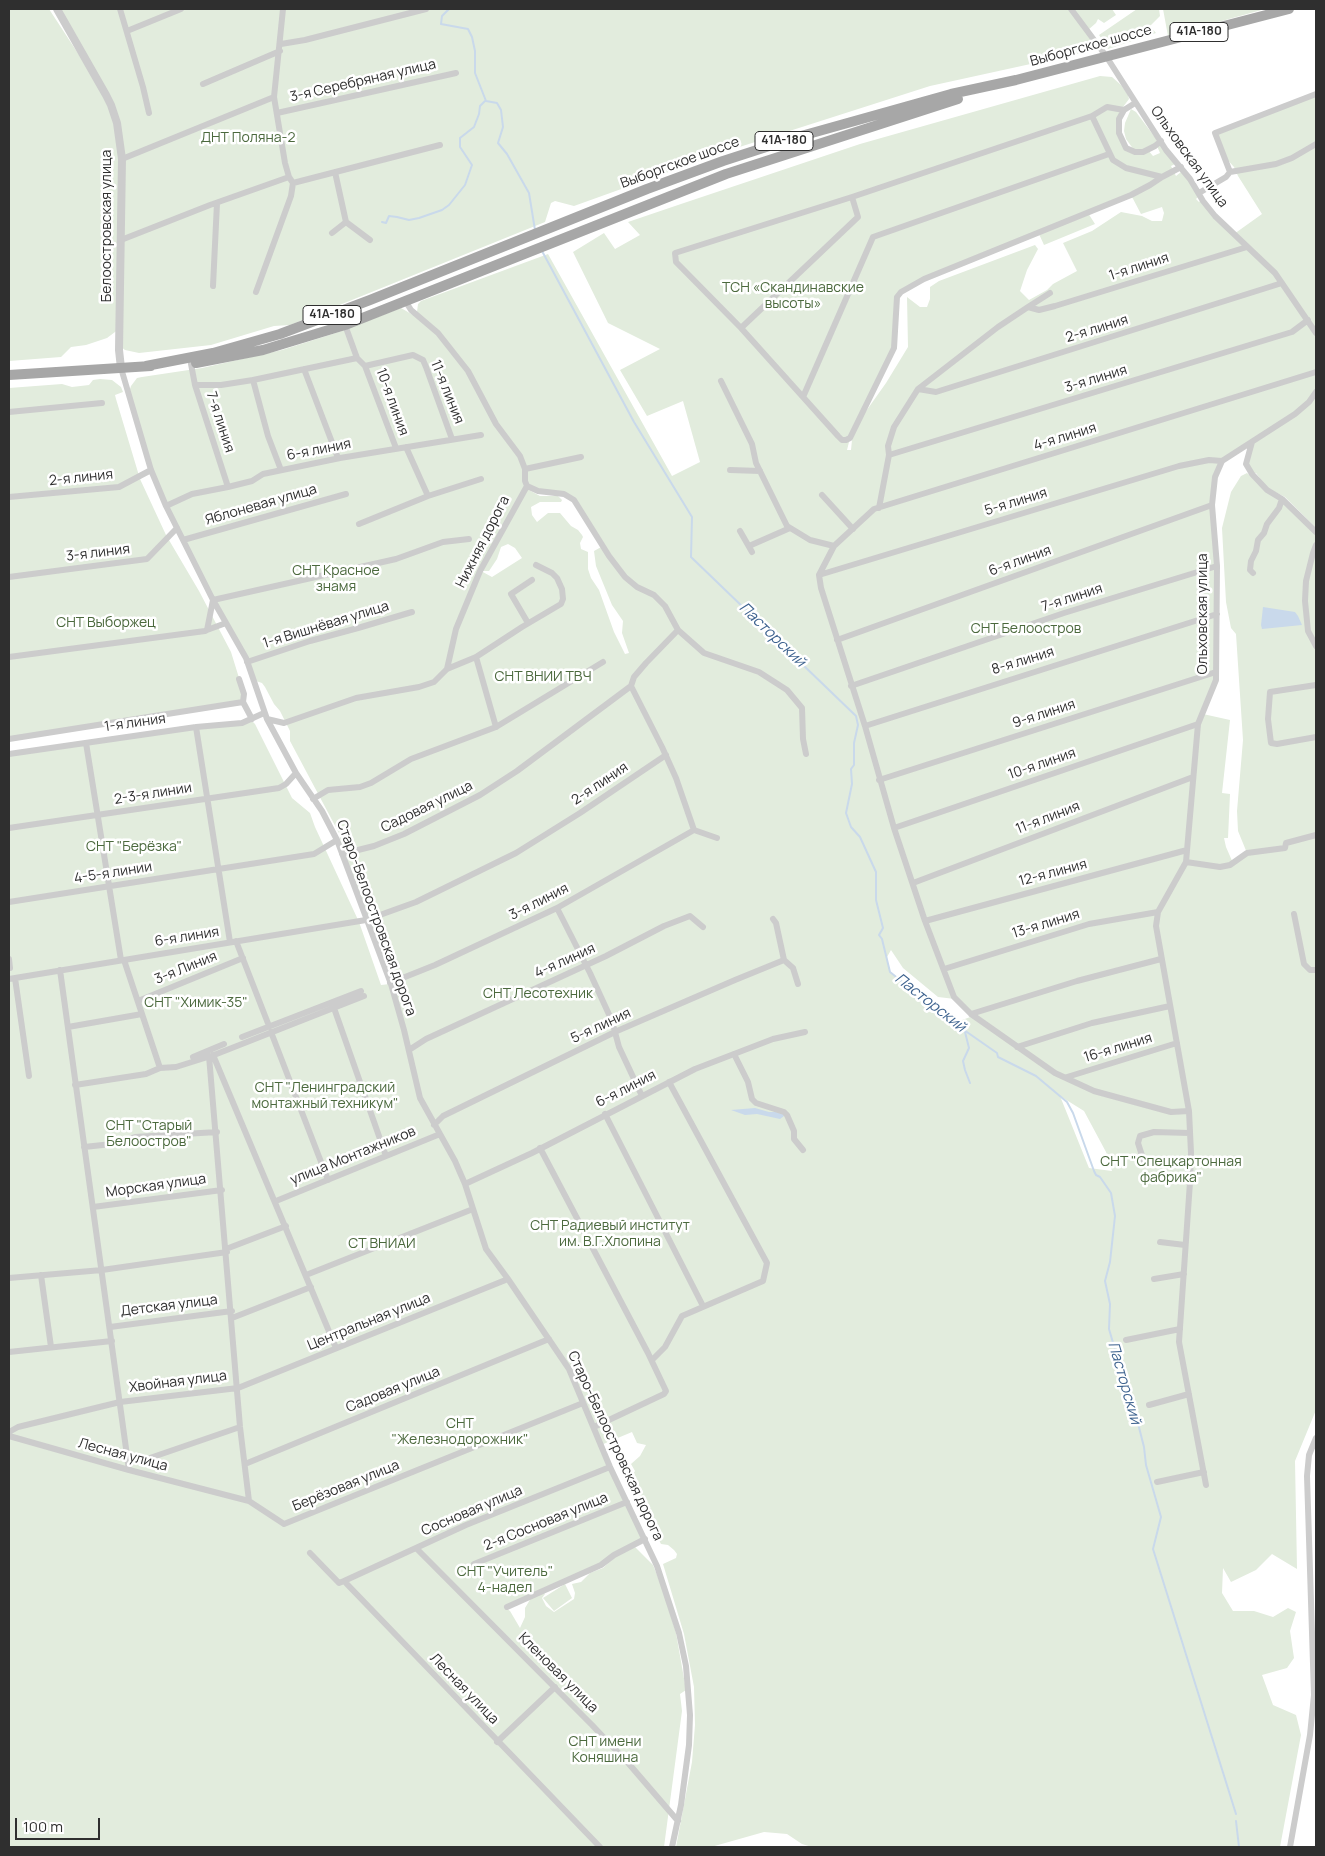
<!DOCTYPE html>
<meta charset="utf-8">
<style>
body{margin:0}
#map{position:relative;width:1325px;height:1856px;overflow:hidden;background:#fff;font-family:Manrope,sans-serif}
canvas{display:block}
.frame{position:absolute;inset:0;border:10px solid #2f2f2f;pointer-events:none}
.scale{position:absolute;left:15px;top:1818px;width:85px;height:22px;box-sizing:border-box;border:2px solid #2f2f2f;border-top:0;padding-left:6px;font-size:15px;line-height:18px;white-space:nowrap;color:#2f2f2f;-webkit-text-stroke:4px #fff;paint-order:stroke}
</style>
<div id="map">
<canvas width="1325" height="1856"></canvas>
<div class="frame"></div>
<div class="scale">100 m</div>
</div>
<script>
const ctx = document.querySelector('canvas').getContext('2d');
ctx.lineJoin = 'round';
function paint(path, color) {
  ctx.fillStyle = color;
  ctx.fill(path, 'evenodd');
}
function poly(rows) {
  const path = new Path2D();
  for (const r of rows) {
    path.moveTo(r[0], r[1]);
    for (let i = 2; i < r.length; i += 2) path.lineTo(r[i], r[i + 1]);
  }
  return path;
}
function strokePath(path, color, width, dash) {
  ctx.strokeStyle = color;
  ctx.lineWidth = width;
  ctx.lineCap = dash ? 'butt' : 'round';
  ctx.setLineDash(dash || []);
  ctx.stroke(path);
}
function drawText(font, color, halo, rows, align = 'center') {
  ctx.font = font + ' Manrope,sans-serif';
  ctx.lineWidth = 5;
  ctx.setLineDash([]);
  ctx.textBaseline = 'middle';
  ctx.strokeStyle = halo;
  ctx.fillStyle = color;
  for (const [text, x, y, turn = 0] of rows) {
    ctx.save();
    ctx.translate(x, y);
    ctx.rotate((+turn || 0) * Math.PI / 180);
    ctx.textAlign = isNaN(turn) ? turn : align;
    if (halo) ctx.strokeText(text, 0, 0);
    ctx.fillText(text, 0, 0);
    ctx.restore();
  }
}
paint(poly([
 [9,9,49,9,81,58,56,9,1112,9,1116,15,1104,23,1098,19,1096,23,1088,30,1094,40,1090,51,930,86,727,151,574,206,555,201,551,203,545,222,290,325,274,326,211,345,139,353,125,350,121,347,119,329,107,338,86,345,71,347,61,357,9,361],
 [1137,9,1159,9,1160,16,1150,26,1156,33,1108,49,1099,35],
 [1163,9,1265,9,1168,36],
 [1100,76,1112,77,1121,85,1128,95,1129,99,1120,111,1117,134,1124,149,1148,150,1153,156,1160,153,1157,146,1160,145,1175,164,1171,166,1176,176,1181,172,1190,182,1198,197,1196,199,1199,202,1201,200,1234,234,1262,214,1238,176,1234,167,1222,154,1215,133,1316,93,1316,528,1285,497,1267,488,1256,473,1252,473,1247,466,1252,443,1222,461,1215,477,1212,506,1216,564,1216,679,1203,714,1230,720,1222,793,1230,794,1228,838,1224,838,1226,847,1233,863,1247,853,1238,831,1237,811,1243,740,1236,634,1231,628,1226,602,1222,528,1231,492,1241,476,1247,473,1277,498,1316,535,1316,1410,1295,1461,1297,1569,1272,1554,1256,1570,1231,1582,1223,1568,1222,1593,1233,1611,1254,1611,1273,1617,1288,1608,1296,1612,1290,1631,1294,1658,1287,1668,1262,1675,1273,1705,1296,1715,1301,1735,1280,1847,812,1847,802,1844,787,1834,764,1832,711,1847,676,1847,692,1762,695,1725,694,1687,684,1634,663,1564,676,1558,677,1554,674,1550,668,1545,661,1544,644,1511,639,1488,632,1482,631,1477,635,1471,631,1464,640,1456,646,1445,637,1443,632,1432,601,1445,643,1540,601,1565,506,1608,510,1611,520,1628,525,1617,525,1608,531,1598,543,1592,545,1594,542,1598,546,1606,554,1612,574,1599,575,1593,572,1584,581,1582,590,1573,603,1568,615,1557,635,1547,653,1565,663,1590,676,1633,686,1690,680,1694,682,1711,664,1847,9,1847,9,754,251,720,255,724,292,798,310,813,315,827,359,922,381,985,390,984,339,847,340,835,290,741,290,731,280,711,274,704,265,687,262,683,253,680,246,658,214,602,151,469,129,392,131,386,137,378,142,377,202,368,282,350,342,331,401,308,413,315,417,312,418,304,421,301,548,254,672,476,700,462,683,401,647,416,620,370,660,349,608,323,573,252,604,233,615,249,640,235,628,222,678,205,860,144],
 [1131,195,1141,214,1162,207,1164,213,1162,221,1152,221,1142,216,1121,212,1092,231,1063,243,1077,271,1053,284,1047,290,1029,300,1020,291,1027,270,1038,249,1035,245,939,281,930,287,930,299,927,307,920,307,907,297,908,347,886,383,864,414,852,440,851,450,847,450,850,438,894,348,897,297,924,279,1039,234,1044,245,1095,224,1088,213],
 [527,489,572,498,603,546,594,551,596,566,612,605,623,621,622,633,629,653,625,654,614,632,599,590,591,578,588,569,588,552,581,549,580,543,583,537,582,535,578,530,571,526,560,513,548,513,537,522,532,515,531,507,540,502,561,502,562,500,558,496,540,496],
 [508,544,515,548,522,558,492,577,481,571,489,571,497,559,501,547],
 [891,950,903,968,938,997,955,999,973,1016,954,1023,890,972,887,957],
 [1060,1096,1084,1111,1106,1152,1112,1171,1089,1168],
 [1131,109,1136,112,1157,140,1155,145,1143,150,1134,150,1126,139,1124,131,1125,123],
 [100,379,112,380,121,387,123,392,115,395,116,399,140,479,166,535,199,591,231,652,244,694,242,702,9,739,9,388,62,384,72,387,89,385,93,380],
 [565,1584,572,1598,554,1611,543,1598]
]), '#e2ecdd');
paint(poly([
 [1263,607,1295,612,1298,616,1302,625,1262,629,1261,625],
 [755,1108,769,1112,776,1112,783,1114,784,1116,780,1119,757,1114,745,1115,731,1110]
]), '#c9d9eb');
strokePath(poly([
 [449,9,442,16,441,24,468,29,472,37,475,51,475,73,486,101,497,103,501,110,503,127,498,143,507,154,529,193,535,230],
 [382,222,386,223,389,216,397,217,409,220,419,218,442,210,449,205,465,185,472,165,460,147,460,138,474,127,479,114,480,106,485,101],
 [542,251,634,422,692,517,691,557,856,716,858,725,854,743,854,765,851,769,852,784,846,813,851,827,860,837,876,872,876,900,883,928,879,935,882,939,890,972,954,1023,997,1053,998,1057,1036,1076,1067,1102,1073,1113,1094,1171,1096,1175,1100,1177,1111,1193,1115,1216,1110,1262,1105,1281,1110,1304,1109,1329,1116,1353,1118,1368,1131,1396,1144,1447,1146,1465,1161,1517,1153,1549,1236,1814],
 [965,1032,969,1048,963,1061,965,1070,970,1083],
 [1236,1821,1239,1847]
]), '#c9d9eb', 2);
strokePath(poly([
 [120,9,143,87,149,113],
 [283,9,274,97,285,163,289,177,293,183],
 [1071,9,1106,56,1166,150,1190,179,1203,201,1215,216,1275,273,1316,333],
 [127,31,181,9],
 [281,44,305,40,426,9],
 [203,84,280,51],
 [1135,103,1124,110,1119,119,1119,133,1126,148,1135,152,1143,152,1155,146,1161,141],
 [1124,110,1107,107,1092,116,852,197,675,253,676,262,741,328,838,436,842,440,846,440,850,438,894,348,897,297,901,292,924,279,1131,195,1150,185,1162,177,1181,167],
 [277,113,456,73],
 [1092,116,1113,160,1126,168,1162,177],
 [122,159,274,97],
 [335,172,346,222,370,240],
 [1230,172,1215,133,1316,94],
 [293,183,440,145],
 [1199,193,1226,177,1230,172,1276,164,1292,158,1316,144],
 [332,233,346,222],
 [121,240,210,205,289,177],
 [213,286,217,203],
 [256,292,291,196,293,183],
 [406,302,411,310,438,333,468,371,496,424,520,456,525,469,525,481,527,486,538,491,564,494,574,500,609,556,625,577,637,587,654,595,665,606,678,630,704,653,759,672,787,690,802,708,803,739,806,754],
 [1028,307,1050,293],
 [345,325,357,358],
 [741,328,858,217,852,197],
 [191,364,195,385,228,487],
 [365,366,396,448],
 [121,368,151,470,166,506,213,600,246,658,267,719,296,773,322,811,337,840,391,984,404,1030,420,1098,455,1161,465,1184,486,1249,508,1279,569,1369,610,1467,657,1566,679,1633,686,1666,690,1715,689,1745,681,1805,672,1847],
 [304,369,338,458],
 [253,380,268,436,281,470],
 [721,381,752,444,756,463,787,526,810,540,834,546],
 [195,385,221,385,253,380,357,358,365,366,413,355,423,360,426,367,452,439],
 [918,389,936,392,1282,283],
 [1316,392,1309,402,1295,414,1222,461,1215,477,1212,505,1217,566,1216,680,1198,724,1186,862,1220,867,1230,865,1247,853,1285,848,1286,843,1316,835],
 [803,397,873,237,1109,154],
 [9,412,102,403],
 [1252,442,1246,464,1252,474,1267,490,1282,499,1316,532],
 [406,447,428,496],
 [889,455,1292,332,1308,320],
 [525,469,581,457],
 [730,470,760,471],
 [822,495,853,529],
 [9,497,119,487,151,470],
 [166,506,192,494,228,487,252,481,263,474,340,458,481,435],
 [879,508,889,455,888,446,894,427,918,389,998,327,1028,307,1039,310,1055,306,1247,247],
 [359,524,428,496,481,479],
 [740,531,752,552],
 [183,540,346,494],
 [1316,545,1313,553,1306,581,1305,601,1308,631,1316,646],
 [749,546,790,528],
 [1253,573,1250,570,1251,561,1256,551,1258,540,1264,533,1267,524,1279,508,1282,499],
 [819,575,1179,466,1209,460,1222,461],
 [9,577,147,559,177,528],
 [528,623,511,594,532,580],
 [207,630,226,623],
 [837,640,1212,505],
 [9,657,205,631,207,630,213,600,396,559,443,542,469,539],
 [476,657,496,727],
 [247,662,310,641,358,628,412,612],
 [447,669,456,629,480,571,527,486],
 [239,679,244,694,243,702,252,719],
 [1316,685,1270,692,1268,719,1271,743,1277,744,1316,737],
 [631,686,662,747,676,778,694,830],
 [631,686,634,677,646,663,678,630],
 [851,686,1064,613,1217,566],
 [267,719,284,723,356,698,419,687,434,682,447,669,476,657,522,627,561,604,563,599,562,589,557,578,552,573,536,565],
 [865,726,1217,614],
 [196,727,230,942],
 [9,739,243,702],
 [86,743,121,960],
 [9,754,196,727,242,723,264,713],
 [879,780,1216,672],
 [313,799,328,790,360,787,371,783,411,759,496,727,603,662],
 [9,828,279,788,286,784,296,773],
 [894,828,1198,724],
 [694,830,717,838],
 [342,854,374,846,404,834,480,795,517,771,631,686],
 [1186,862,1158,912,1156,926,1189,1111,1191,1153,1190,1182,1179,1342,1206,1485],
 [913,883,1193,777],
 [9,902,314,854,337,840],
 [557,908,590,973,612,1021,619,1047,642,1096],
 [1294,914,1304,964,1310,970,1316,970],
 [773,919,776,923,784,960,793,968,798,984],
 [925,921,1187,850],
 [236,941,269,1026],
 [9,959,10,968],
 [124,960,160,1068],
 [944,969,1089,924,1158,912],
 [60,970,129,1470],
 [15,978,29,1076],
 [9,979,366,920,416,902,516,853,580,813,666,755],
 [390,983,435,965,557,908,694,830],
 [138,1001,243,958],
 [334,1008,386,1156],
 [971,1014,1077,981,1161,959],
 [68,1027,142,1014],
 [271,1032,328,1180],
 [242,1037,361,991],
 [1017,1047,1092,1023,1170,1006],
 [409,1050,426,1039,606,956,664,926,690,916,703,927],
 [734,1054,748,1082,752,1099,756,1103,784,1112,787,1115,794,1131,794,1139,803,1150],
 [213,1055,336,1348],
 [209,1056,240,1427,249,1501],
 [193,1057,224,1044],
 [1067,1077,1177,1043],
 [75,1085,146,1074,160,1068,176,1067,214,1055,364,996],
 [1189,1111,1171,1112,1094,1091,1055,1073,971,1014,954,997,925,921,894,828,865,726,821,588,819,575,834,546,874,509,1316,372],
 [605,1114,703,1306],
 [434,1125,443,1116,617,1031,735,980,784,960],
 [84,1147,112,1144,135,1137,217,1132],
 [540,1148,648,1353,666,1391,664,1394,594,1427],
 [1145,1165,1138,1143,1140,1136,1154,1132,1190,1133],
 [465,1184,532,1153,695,1069,773,1039,805,1032],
 [276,1201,440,1134],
 [93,1207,222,1190],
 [1160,1242,1185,1245],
 [226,1249,286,1226],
 [41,1275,51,1347],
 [306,1275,473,1209],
 [9,1278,102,1270,227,1252],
 [1154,1279,1184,1274],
 [232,1318,311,1287],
 [110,1327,232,1311],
 [1126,1340,1180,1329],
 [9,1352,112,1341],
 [652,1360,665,1347,682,1316,763,1281,767,1263,669,1082],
 [1149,1405,1189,1394],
 [9,1432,18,1427,120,1402,238,1388,508,1279],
 [9,1436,129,1470,249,1501,284,1524,583,1403],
 [147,1459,240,1427],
 [245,1464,549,1339],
 [1157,1482,1204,1472],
 [416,1548,592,1725,629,1764,678,1821],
 [310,1553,339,1583,344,1581,600,1847],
 [474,1564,627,1502],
 [344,1581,466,1525,610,1467],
 [507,1607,601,1565,614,1555,645,1539],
 [497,1742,555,1687],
 [1290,1847,1310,1735,1314,1695,1307,1476,1309,1455,1316,1438]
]), '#ccc', 6);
strokePath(poly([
 [57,9,106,95,111,105,117,123,122,159,119,350,121,368]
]), '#ccc', 8);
strokePath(poly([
 [196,363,263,350,345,325,726,174,958,99],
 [146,366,213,353,280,334,370,300,647,189,723,161,794,138,951,94,1016,80,1289,9],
 [9,375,151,366]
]), '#a7a7a7', 10);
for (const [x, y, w] of [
 [1199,32,58],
 [784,141,58],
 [332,315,58]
]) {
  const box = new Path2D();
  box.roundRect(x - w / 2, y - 9.5, w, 19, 4);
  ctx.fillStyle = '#fff';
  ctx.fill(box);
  strokePath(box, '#2f2f2f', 1);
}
drawText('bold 12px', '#2f2f2f', null, [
 ["41А-180",1199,32],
 ["41А-180",784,141],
 ["41А-180",332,315]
]);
drawText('14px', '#2f2f2f', '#fff', [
 ["Выборгское шоссе",1091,46,-15],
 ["3-я Серебряная улица",363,81,-13],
 ["Ольховская улица",1189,157,54],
 ["Выборгское шоссе",680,163,-20],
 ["Белоостровская улица",107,226,-90],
 ["1-я линия",1139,267,-18],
 ["2-я линия",1097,329,-17],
 ["3-я линия",1096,379,-17],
 ["11-я линия",447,392,68],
 ["10-я линия",392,402,70],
 ["7-я линия",220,422,72],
 ["4-я линия",1065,437,-17],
 ["6-я линия",319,450,-11],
 ["2-я линия",81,478,-6],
 ["5-я линия",1016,502,-17],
 ["Яблоневая улица",261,505,-16],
 ["Нижняя дорога",483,542,-63],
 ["3-я линия",98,553,-7],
 ["6-я линия",1020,561,-20],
 ["7-я линия",1072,598,-18],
 ["Ольховская улица",1203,614,-90],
 ["1-я Вишнёвая улица",326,625,-17],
 ["8-я линия",1023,661,-17],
 ["9-я линия",1044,714,-18],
 ["1-я линия",135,723,-8],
 ["10-я линия",1042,764,-19],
 ["2-я линия",600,784,-34],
 ["2-3-я линии",153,794,-9],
 ["Садовая улица",427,807,-26],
 ["11-я линия",1048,818,-21],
 ["4-5-я линии",113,873,-9],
 ["12-я линия",1053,873,-15],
 ["3-я линия",539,902,-27],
 ["Старо-Белоостровская дорога",376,918,70],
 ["13-я линия",1046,924,-17],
 ["6-я линия",187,937,-9],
 ["4-я линия",565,961,-24],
 ["3-я Линия",186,968,-22],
 ["5-я линия",601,1026,-25],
 ["16-я линия",1118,1048,-17],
 ["6-я линия",626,1089,-27],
 ["улица Монтажников",353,1156,-22],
 ["Морская улица",156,1186,-8],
 ["Детская улица",169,1306,-7],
 ["Центральная улица",369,1322,-22],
 ["Хвойная улица",178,1382,-7],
 ["Садовая улица",393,1390,-22],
 ["Старо-Белоостровская дорога",615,1446,65],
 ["Лесная улица",123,1455,15],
 ["Берёзовая улица",346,1486,-22],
 ["Сосновая улица",472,1511,-23],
 ["2-я Сосновая улица",546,1522,-22],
 ["Кленовая улица",558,1673,45],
 ["Лесная улица",464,1689,46]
]);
drawText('14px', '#4b693d', '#fff', [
 ["ДНТ Поляна-2",248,138],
 ["ТСН «Скандинавские",793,288],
 ["высоты»",793,304],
 ["СНТ Красное",336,571],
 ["знамя",336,587],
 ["СНТ Выборжец",106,623],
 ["СНТ Белоостров",1026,629],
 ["СНТ ВНИИ ТВЧ",543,677],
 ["СНТ \"Берёзка\"",134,847],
 ["СНТ Лесотехник",538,994],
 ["СНТ \"Химик-35\"",196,1003],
 ["СНТ \"Ленинградский",325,1088],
 ["монтажный техникум\"",325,1104],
 ["СНТ \"Старый",149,1126],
 ["Белоостров\"",149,1142],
 ["СНТ \"Спецкартонная",1171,1162],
 ["фабрика\"",1171,1178],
 ["СНТ Радиевый институт",610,1226],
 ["им. В.Г.Хлопина",610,1242],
 ["СТ ВНИАИ",382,1244],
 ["СНТ",460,1424],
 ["\"Железнодорожник\"",460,1440],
 ["СНТ \"Учитель\"",505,1572],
 ["4-надел",505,1588],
 ["СНТ имени",605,1742],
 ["Коняшина",605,1758]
]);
drawText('italic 15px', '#3e638f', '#fff', [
 ["Пасторский",772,635,44],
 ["Пасторский",930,1003,38],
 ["Пасторский",1124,1383,74]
]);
</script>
